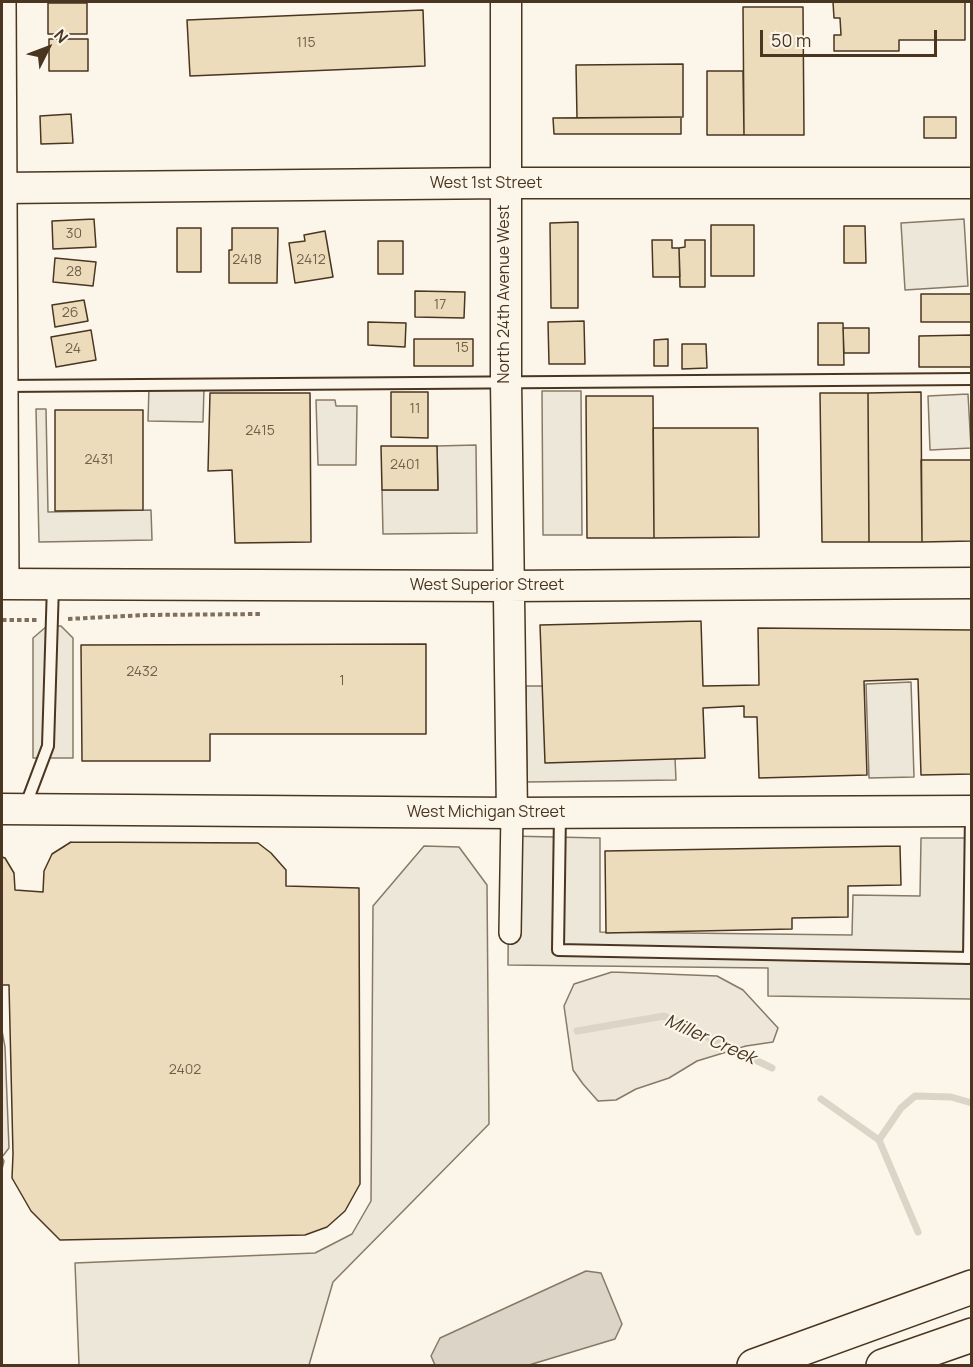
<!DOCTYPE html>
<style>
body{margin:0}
#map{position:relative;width:973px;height:1367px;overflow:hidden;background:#fbf6e9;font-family:Manrope,sans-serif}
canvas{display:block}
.frame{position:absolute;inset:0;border:3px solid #4a3520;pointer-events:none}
.north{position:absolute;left:18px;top:18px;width:60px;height:60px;-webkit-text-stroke:4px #fbf6e9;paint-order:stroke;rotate:48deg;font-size:16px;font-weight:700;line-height:24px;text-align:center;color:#4a3520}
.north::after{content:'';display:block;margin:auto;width:21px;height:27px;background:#4a3520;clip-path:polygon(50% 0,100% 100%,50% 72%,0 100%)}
.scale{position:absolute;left:760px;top:30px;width:177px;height:27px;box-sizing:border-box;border:3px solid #4a3520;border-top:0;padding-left:8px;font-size:18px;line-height:21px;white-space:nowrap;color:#4a3520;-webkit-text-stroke:4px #fbf6e9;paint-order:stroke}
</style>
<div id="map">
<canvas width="973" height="1367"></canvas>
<div class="frame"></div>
<div class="north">N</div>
<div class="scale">50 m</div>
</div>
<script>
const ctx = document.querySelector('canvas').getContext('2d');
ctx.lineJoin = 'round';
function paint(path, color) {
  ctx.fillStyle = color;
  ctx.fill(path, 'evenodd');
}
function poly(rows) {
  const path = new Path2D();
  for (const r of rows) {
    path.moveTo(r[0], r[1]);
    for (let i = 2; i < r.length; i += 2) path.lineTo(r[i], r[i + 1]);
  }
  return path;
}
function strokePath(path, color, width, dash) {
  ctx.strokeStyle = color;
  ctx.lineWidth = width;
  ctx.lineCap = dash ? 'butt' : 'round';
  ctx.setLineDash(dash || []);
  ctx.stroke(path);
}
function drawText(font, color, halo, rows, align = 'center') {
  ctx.font = font + ' Manrope,sans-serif';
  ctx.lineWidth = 4.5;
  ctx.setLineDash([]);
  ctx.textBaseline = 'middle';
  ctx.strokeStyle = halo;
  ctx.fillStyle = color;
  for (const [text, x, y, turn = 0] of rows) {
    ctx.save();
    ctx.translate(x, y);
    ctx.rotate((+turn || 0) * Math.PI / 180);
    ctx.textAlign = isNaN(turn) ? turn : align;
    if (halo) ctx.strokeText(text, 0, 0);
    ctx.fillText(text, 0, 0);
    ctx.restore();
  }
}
const green = poly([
 [612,972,717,976,743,990,778,1028,773,1042,746,1046,697,1061,669,1078,636,1089,616,1100,598,1101,583,1084,573,1070,564,1006,574,984,612,972],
 [2,1031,5,1047,9,1148,2,1157,4,1161,2,1169,2,1031]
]);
paint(green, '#ede6d9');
strokePath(green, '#887966', 1.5);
const parking = poly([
 [964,219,968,286,905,290,901,223,964,219],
 [149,386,204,388,203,422,148,421,149,386],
 [542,391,581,391,582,535,543,535,542,391],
 [968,394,971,448,930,450,928,396,968,394],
 [316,400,335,400,336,406,357,406,356,465,318,465,316,400],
 [36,409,46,409,48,512,151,510,152,540,39,542,36,409],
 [476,445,477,533,383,534,382,490,438,490,437,446,476,445],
 [47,626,61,626,73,638,73,758,33,758,33,638,47,626],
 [911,682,914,777,869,778,866,684,911,682],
 [526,686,546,686,675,758,676,780,527,782,526,686],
 [509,836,600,838,600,932,852,935,853,895,920,896,921,838,971,838,971,999,768,996,768,968,508,965,509,836],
 [424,846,459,847,487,885,489,1124,333,1282,309,1365,79,1365,75,1263,315,1253,352,1234,371,1201,373,906,424,846]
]);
paint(parking, '#ede7d9');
strokePath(parking, '#887966', 1.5);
const water = poly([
 [586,1271,601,1273,622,1324,615,1339,529,1365,435,1365,431,1356,440,1338,586,1271]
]);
paint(water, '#dcd4c6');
strokePath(water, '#887966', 1.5);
strokePath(poly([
 [577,1031,664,1016,772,1068],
 [821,1099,879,1140,918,1232],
 [879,1140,901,1108,915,1096,951,1097,972,1103]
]), '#dcd4c6', 7);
const building = poly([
 [833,2,965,2,965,40,899,40,899,51,834,51,834,35,841,35,840,18,834,18,833,2],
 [48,3,87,3,87,34,48,34,48,3],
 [743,7,803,7,804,135,744,135,743,7],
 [423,10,425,66,190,76,187,20,423,10],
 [49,39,88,39,88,71,49,71,49,39],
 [683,64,683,117,577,118,576,65,683,64],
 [707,71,743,71,744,135,707,135,707,71],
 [71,114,73,143,41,144,40,116,71,114],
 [681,117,681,134,554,134,553,118,681,117],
 [924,117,956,117,956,138,924,138,924,117],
 [94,219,96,247,53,249,52,221,94,219],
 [578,222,578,308,551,308,550,223,578,222],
 [711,225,754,225,754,276,711,276,711,225],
 [844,226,865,226,866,263,844,263,844,226],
 [177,228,201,228,201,272,177,272,177,228],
 [232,228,278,228,277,283,229,283,229,250,232,250,232,228],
 [325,231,333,277,295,283,289,243,305,241,304,235,325,231],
 [652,240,672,240,672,248,679,248,680,277,653,277,652,240],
 [685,240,705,240,705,287,680,287,679,248,685,247,685,240],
 [378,241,403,241,403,274,378,274,378,241],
 [55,258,96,262,93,286,53,282,55,258],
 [415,291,465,292,464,318,415,317,415,291],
 [921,294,971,294,971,322,921,322,921,294],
 [84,300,88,321,55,327,52,305,84,300],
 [584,321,585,364,549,364,548,322,584,321],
 [368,322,406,323,405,347,368,345,368,322],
 [818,323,843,323,844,365,818,365,818,323],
 [843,328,869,328,869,353,844,353,843,328],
 [91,330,96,360,56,367,51,337,91,330],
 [972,335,972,367,919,367,919,336,972,335],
 [414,339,473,339,473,366,414,366,414,339],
 [668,339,668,366,654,366,654,340,668,339],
 [682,344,706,344,707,368,682,369,682,344],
 [391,392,428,392,428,438,391,437,391,392],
 [921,392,922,542,869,542,868,393,921,392],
 [210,393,310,393,311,542,235,543,232,470,208,471,210,393],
 [820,393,868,393,869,542,822,542,820,393],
 [586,396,653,396,654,538,587,538,586,396],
 [55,410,143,410,143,510,55,511,55,410],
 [653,428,758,428,759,537,654,538,653,428],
 [381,446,437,446,438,490,382,490,381,446],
 [921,460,972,460,972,541,922,542,921,460],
 [701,621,703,686,759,685,758,628,972,630,972,774,921,775,918,679,864,681,867,775,759,778,757,717,744,717,744,706,703,708,705,758,545,763,540,625,701,621],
 [426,644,426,734,210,734,210,761,82,761,81,645,426,644],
 [71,842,258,843,271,853,286,870,286,886,359,888,360,1184,345,1211,327,1227,305,1235,60,1240,31,1211,12,1178,13,1154,9,985,2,985,2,857,5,858,14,873,15,890,43,892,44,871,52,854,71,842],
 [900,846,901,885,848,886,848,917,792,918,792,929,606,933,605,851,900,846]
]);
paint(building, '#ecdcbc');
strokePath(building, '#4a3520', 1.5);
const lane = poly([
 [3,386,972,379],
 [25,807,48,746,53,585],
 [560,813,558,950,969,958,971,813]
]);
const street = poly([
 [5,2,8,584],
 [510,933,512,813]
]);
const secondary = poly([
 [506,2,506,381,512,813],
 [2,188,505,183,972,183],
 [2,584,508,586,972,583],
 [2,809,512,813,972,811]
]);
const highway = poly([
 [754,1366,972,1287],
 [883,1366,972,1335]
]);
strokePath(lane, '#4a3520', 14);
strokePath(street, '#4a3520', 24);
strokePath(secondary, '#4a3520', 33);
strokePath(highway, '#4a3520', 36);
strokePath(poly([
 [68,619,146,615,262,614],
 [2,620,37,620]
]), '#7f6f5c', 4, [4.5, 3]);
strokePath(lane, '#fbf6e9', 10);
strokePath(street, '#fbf6e9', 21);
strokePath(secondary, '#fbf6e9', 30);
strokePath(highway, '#fbf6e9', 33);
drawText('14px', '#725f47', null, [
 ["115",306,43],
 ["30",74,234],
 ["2418",247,260],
 ["2412",311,260],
 ["28",74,272],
 ["17",440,305],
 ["26",70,313],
 ["15",462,348],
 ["24",73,349],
 ["11",415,409],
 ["2415",260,431],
 ["2431",99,460],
 ["2401",405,465],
 ["2432",142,672],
 ["1",342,681],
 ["2402",185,1070]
]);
drawText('16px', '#4a3520', '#fbf6e9', [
 ["West 1st Street",486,184],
 ["North 24th Avenue West",505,294,-90],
 ["West Superior Street",487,586],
 ["West Michigan Street",486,813]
]);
drawText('italic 18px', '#4a3520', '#fbf6e9', [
 ["Miller Creek",710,1040,24]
]);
</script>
